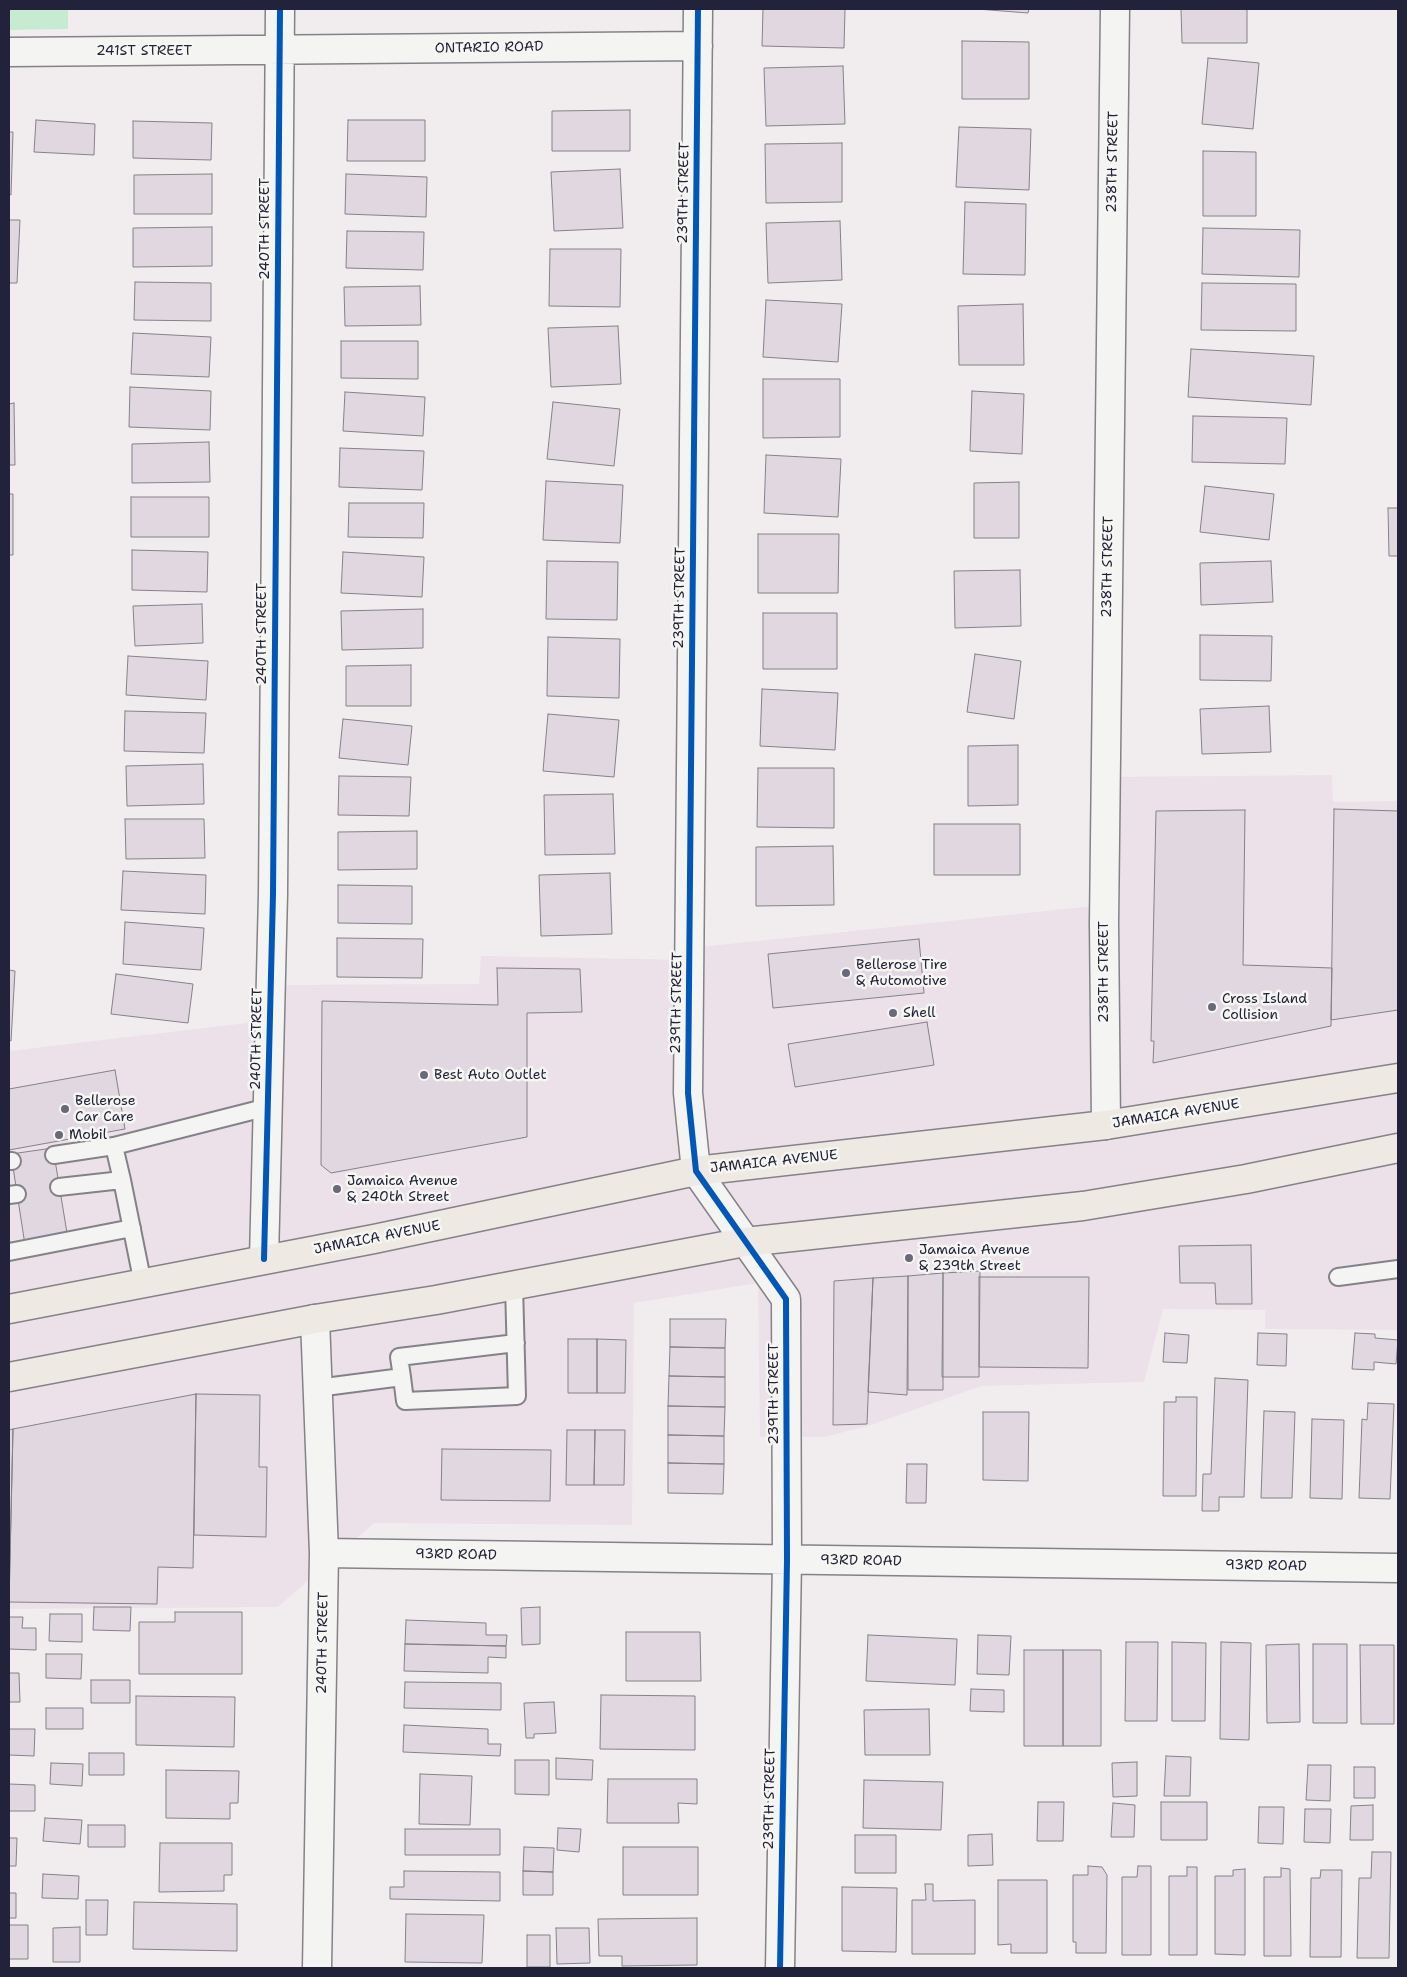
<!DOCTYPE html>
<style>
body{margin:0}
#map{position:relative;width:1407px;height:1977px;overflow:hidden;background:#f1edef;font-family:"Shantell Sans",sans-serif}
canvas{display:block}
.frame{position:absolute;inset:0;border:10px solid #22223b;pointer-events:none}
</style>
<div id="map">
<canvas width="1407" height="1977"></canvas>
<div class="frame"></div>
</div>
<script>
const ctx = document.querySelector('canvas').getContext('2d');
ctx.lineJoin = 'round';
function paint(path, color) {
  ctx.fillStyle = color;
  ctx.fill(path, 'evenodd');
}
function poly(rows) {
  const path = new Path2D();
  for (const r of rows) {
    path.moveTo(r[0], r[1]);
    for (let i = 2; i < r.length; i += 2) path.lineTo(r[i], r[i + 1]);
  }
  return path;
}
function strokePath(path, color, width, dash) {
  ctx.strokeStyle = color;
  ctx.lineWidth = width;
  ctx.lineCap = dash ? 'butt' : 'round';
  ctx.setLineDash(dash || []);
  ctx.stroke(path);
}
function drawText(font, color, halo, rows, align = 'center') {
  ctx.font = font + ' "Shantell Sans",sans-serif';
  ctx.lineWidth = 5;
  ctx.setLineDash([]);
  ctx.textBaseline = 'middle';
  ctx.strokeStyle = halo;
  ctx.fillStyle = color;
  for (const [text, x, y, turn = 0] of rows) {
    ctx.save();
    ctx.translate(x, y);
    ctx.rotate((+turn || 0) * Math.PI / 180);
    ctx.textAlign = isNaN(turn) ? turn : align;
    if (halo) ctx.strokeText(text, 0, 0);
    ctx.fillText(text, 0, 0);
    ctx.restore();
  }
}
paint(poly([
 [1332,775,1333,802,1398,801,1398,1330,1265,1329,1265,1310,1163,1309,1144,1382,981,1386,871,1425,825,1437,760,1437,758,1283,634,1303,632,1525,374,1523,278,1607,9,1609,9,1051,272,1020,273,985,479,984,481,956,690,960,690,948,1103,905,1105,777]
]), '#ece1e9');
paint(poly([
 [9,9,68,9,68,29,9,30]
]), '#c6ebd0');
const building = poly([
 [763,9,845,9,844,48,762,46,763,9],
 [977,9,1029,9,1028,13,977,9],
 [1181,9,1247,9,1247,43,1182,43,1181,9],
 [962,41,1029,42,1029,99,962,99,962,41],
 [1208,58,1259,63,1253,129,1202,124,1208,58],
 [843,66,845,124,766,126,764,68,843,66],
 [630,110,630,151,552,151,552,111,630,110],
 [36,120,95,124,94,155,34,152,36,120],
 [348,120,425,120,425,161,347,161,348,120],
 [133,121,212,123,211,160,133,158,133,121],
 [959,127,1031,129,1029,190,956,187,959,127],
 [9,132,13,132,11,195,9,194,9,132],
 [842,143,842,202,766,203,765,144,842,143],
 [1203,151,1256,152,1256,216,1203,216,1203,151],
 [620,169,623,228,554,231,551,172,620,169],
 [212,174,212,214,134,214,134,175,212,174],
 [346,174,427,177,426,217,345,214,346,174],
 [965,202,1026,204,1025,275,963,274,965,202],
 [9,220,20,220,17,283,9,283,9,220],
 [840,221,842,280,768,283,766,223,840,221],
 [212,227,212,266,133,267,133,228,212,227],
 [1203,228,1300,230,1299,277,1202,274,1203,228],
 [347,231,424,232,423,270,346,268,347,231],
 [550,249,621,249,620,307,549,306,550,249],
 [135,282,211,283,211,321,134,320,135,282],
 [1202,283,1296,284,1296,331,1201,330,1202,283],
 [420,286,421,325,345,326,344,287,420,286],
 [766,300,842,304,838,362,763,357,766,300],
 [1023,304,1024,365,959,365,958,306,1023,304],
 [618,326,621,384,551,387,548,328,618,326],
 [133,333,211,337,209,377,131,374,133,333],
 [341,341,418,341,418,379,341,378,341,341],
 [1191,349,1314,356,1311,405,1188,397,1191,349],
 [763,379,840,379,840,437,763,438,763,379],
 [130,387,211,391,210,430,129,427,130,387],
 [972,391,1024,394,1022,454,970,451,972,391],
 [345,392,425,397,423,436,343,431,345,392],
 [553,402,620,409,614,466,547,459,553,402],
 [14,403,15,465,9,465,9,404,14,403],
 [1193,416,1287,418,1285,464,1192,462,1193,416],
 [209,442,210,482,132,483,132,444,209,442],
 [340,448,424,451,422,490,339,487,340,448],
 [766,455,841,459,838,517,764,513,766,455],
 [546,481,623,485,620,543,543,540,546,481],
 [1019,482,1019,538,974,538,974,483,1019,482],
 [1205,486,1274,494,1269,540,1200,532,1205,486],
 [9,494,13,494,13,555,9,555,9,494],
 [131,497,209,497,209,537,131,537,131,497],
 [349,503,424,503,423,538,348,537,349,503],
 [1388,508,1398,508,1398,556,1389,556,1388,508],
 [758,534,839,534,838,593,758,593,758,534],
 [132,550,208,552,207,592,132,590,132,550],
 [343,552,424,557,422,597,341,593,343,552],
 [547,561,618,562,617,620,546,619,547,561],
 [1271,561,1273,602,1201,605,1200,563,1271,561],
 [1020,570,1021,626,955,628,954,571,1020,570],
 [202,604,203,643,135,646,133,606,202,604],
 [423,609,423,648,342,650,341,611,423,609],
 [763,613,837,613,837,669,763,669,763,613],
 [1200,635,1272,636,1271,681,1200,680,1200,635],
 [548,637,620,639,619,698,547,696,548,637],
 [975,654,1021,661,1014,719,967,712,975,654],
 [128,656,208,661,206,700,126,695,128,656],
 [411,665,411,706,346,706,346,666,411,665],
 [762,689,838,693,835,750,760,746,762,689],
 [1269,706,1271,752,1202,754,1200,709,1269,706],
 [125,711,206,713,204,753,124,751,125,711],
 [548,714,619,720,614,777,543,771,548,714],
 [343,719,412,726,408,765,339,758,343,719],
 [1018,745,1018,805,968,806,968,746,1018,745],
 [203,764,204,804,127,806,126,766,203,764],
 [758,768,834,768,834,828,757,827,758,768],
 [339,776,411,777,409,816,338,815,339,776],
 [613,794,615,854,545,855,544,795,613,794],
 [1334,809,1398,811,1398,1010,1331,1020,1334,809],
 [1245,810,1243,965,1332,968,1331,1026,1153,1063,1154,1041,1151,1041,1156,811,1245,810],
 [125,819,204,819,205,858,126,859,125,819],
 [934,824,1020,824,1020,875,934,875,934,824],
 [417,831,417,869,338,870,338,832,417,831],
 [833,846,834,905,756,906,756,847,833,846],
 [123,871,206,875,205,914,121,910,123,871],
 [610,873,612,934,541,936,539,875,610,873],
 [338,885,412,886,412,924,338,923,338,885],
 [125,922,204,928,201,970,123,964,125,922],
 [337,938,423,939,422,978,337,977,337,938],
 [919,939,924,993,773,1008,768,954,919,939],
 [497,968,580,969,582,1012,527,1013,527,1137,331,1173,321,1165,322,1001,498,1005,497,968],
 [9,970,15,971,11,1041,9,1040,9,970],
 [116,974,193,984,188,1023,111,1014,116,974],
 [927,1022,934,1065,795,1087,788,1044,927,1022],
 [115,1070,125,1129,9,1150,9,1089,115,1070],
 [53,1148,68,1239,25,1245,11,1154,53,1148],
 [1251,1245,1252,1304,1216,1304,1215,1283,1180,1283,1179,1246,1251,1245],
 [980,1271,979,1377,942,1377,943,1273,980,1271],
 [943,1273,943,1390,908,1390,908,1276,943,1273],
 [908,1276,907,1395,868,1392,873,1278,908,1276],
 [979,1277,1089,1277,1088,1368,979,1367,979,1277],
 [873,1278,867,1424,833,1425,834,1281,873,1278],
 [670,1319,726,1319,725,1348,670,1347,670,1319],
 [1165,1333,1189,1335,1187,1363,1163,1362,1165,1333],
 [1258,1333,1287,1334,1286,1366,1257,1365,1258,1333],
 [1355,1333,1375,1334,1375,1338,1398,1340,1396,1364,1374,1362,1374,1370,1352,1369,1355,1333],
 [568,1339,597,1339,597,1393,568,1393,568,1339],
 [597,1339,626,1340,625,1393,597,1393,597,1339],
 [670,1347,725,1348,725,1377,669,1376,670,1347],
 [669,1376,725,1377,725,1407,668,1406,669,1376],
 [1215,1378,1248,1380,1244,1497,1219,1497,1219,1511,1202,1511,1203,1474,1211,1474,1215,1378],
 [196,1394,260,1395,259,1467,267,1467,266,1537,194,1535,196,1394],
 [196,1394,193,1568,158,1567,157,1604,9,1602,13,1429,196,1394],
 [1176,1397,1197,1397,1196,1496,1163,1496,1164,1402,1176,1402,1176,1397],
 [1368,1403,1394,1404,1390,1499,1359,1498,1362,1419,1367,1420,1368,1403],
 [668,1406,725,1407,724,1436,668,1435,668,1406],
 [1264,1411,1295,1412,1292,1498,1261,1498,1264,1411],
 [983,1412,1029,1412,1028,1481,983,1480,983,1412],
 [1312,1419,1344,1420,1342,1499,1310,1498,1312,1419],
 [13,1429,9,1602,9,1430,13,1429],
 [567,1430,595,1430,594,1485,566,1485,567,1430],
 [595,1430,625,1430,624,1485,594,1485,595,1430],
 [668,1435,724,1436,724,1464,668,1463,668,1435],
 [442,1449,551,1450,550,1501,441,1500,442,1449],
 [668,1463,724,1464,723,1494,668,1493,668,1463],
 [907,1464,927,1464,926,1503,906,1503,907,1464],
 [94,1607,131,1607,130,1631,93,1630,94,1607],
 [540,1607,540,1644,522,1645,521,1608,540,1607],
 [175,1612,242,1612,242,1674,139,1674,139,1622,175,1622,175,1612],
 [50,1614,82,1614,82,1642,49,1641,50,1614],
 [9,1617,23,1617,22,1628,36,1628,36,1650,9,1649,9,1617],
 [406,1620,486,1623,486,1635,507,1635,506,1646,405,1644,406,1620],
 [626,1632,700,1632,701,1681,626,1681,626,1632],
 [868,1635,957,1639,955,1685,866,1681,868,1635],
 [978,1635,1011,1636,1009,1675,977,1674,978,1635],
 [1126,1642,1158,1642,1157,1721,1125,1721,1126,1642],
 [1172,1642,1206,1643,1205,1721,1172,1721,1172,1642],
 [1221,1642,1251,1643,1249,1740,1220,1739,1221,1642],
 [405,1644,506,1646,506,1658,488,1657,488,1673,404,1671,405,1644],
 [1299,1644,1300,1722,1267,1723,1266,1645,1299,1644],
 [1313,1644,1347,1644,1347,1723,1313,1723,1313,1644],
 [1360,1645,1394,1645,1394,1724,1361,1724,1360,1645],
 [1024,1650,1063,1650,1063,1746,1024,1746,1024,1650],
 [1063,1650,1101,1650,1101,1746,1063,1746,1063,1650],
 [46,1654,82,1654,81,1679,46,1678,46,1654],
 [9,1673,19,1673,20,1702,9,1702,9,1673],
 [91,1680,130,1680,130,1703,91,1703,91,1680],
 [405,1682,501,1683,501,1710,404,1708,405,1682],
 [971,1689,1004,1690,1004,1712,970,1711,971,1689],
 [601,1695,695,1696,695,1750,600,1749,601,1695],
 [136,1696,235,1697,234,1747,136,1745,136,1696],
 [554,1702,556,1733,534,1734,534,1738,526,1738,524,1703,554,1702],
 [46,1708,83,1708,83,1729,46,1729,46,1708],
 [929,1709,930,1755,865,1755,864,1710,929,1709],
 [404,1725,488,1729,488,1744,501,1744,500,1756,403,1752,404,1725],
 [9,1729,35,1729,34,1756,9,1755,9,1729],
 [89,1753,124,1753,124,1775,89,1775,89,1753],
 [1166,1756,1191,1757,1190,1796,1164,1796,1166,1756],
 [556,1758,593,1760,592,1780,556,1779,556,1758],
 [515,1760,549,1760,549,1795,515,1794,515,1760],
 [1137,1762,1137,1796,1113,1797,1112,1763,1137,1762],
 [51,1763,83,1764,82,1786,50,1784,51,1763],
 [1308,1765,1331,1765,1330,1801,1306,1800,1308,1765],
 [1354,1767,1375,1767,1375,1798,1354,1798,1354,1767],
 [166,1770,239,1771,238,1803,230,1803,230,1819,166,1818,166,1770],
 [420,1774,472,1776,470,1825,419,1824,420,1774],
 [608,1779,697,1779,697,1804,678,1803,679,1823,607,1823,608,1779],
 [864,1780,943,1782,941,1830,863,1828,864,1780],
 [9,1784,35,1785,35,1811,9,1811,9,1784],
 [1038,1802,1064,1802,1063,1841,1037,1841,1038,1802],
 [1161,1802,1207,1802,1207,1840,1161,1840,1161,1802],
 [1113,1803,1135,1805,1134,1837,1111,1837,1113,1803],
 [1373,1805,1373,1840,1350,1840,1351,1806,1373,1805],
 [1259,1807,1284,1807,1283,1844,1258,1843,1259,1807],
 [1305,1809,1331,1809,1330,1843,1304,1842,1305,1809],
 [45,1818,82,1820,80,1844,43,1841,45,1818],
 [88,1825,125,1825,125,1847,88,1847,88,1825],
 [558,1828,581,1829,579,1852,557,1850,558,1828],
 [405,1829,500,1829,500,1855,405,1855,405,1829],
 [992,1834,993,1865,968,1866,968,1835,992,1834],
 [855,1835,896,1835,896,1873,855,1873,855,1835],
 [9,1838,17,1838,16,1866,9,1866,9,1838],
 [160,1843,232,1843,232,1875,224,1875,224,1891,159,1892,160,1843],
 [524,1847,554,1848,553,1872,523,1871,524,1847],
 [623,1847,698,1847,698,1895,623,1895,623,1847],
 [1372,1852,1391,1852,1389,1958,1357,1958,1359,1878,1371,1878,1372,1852],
 [1088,1866,1102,1867,1107,1875,1106,1953,1076,1953,1076,1942,1073,1942,1073,1875,1088,1875,1088,1866],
 [1138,1866,1151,1866,1151,1955,1122,1955,1122,1877,1137,1877,1138,1866],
 [1187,1867,1197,1867,1197,1955,1169,1955,1169,1876,1187,1876,1187,1867],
 [1281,1868,1290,1869,1291,1956,1264,1956,1264,1877,1281,1877,1281,1868],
 [1245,1869,1245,1955,1215,1954,1215,1876,1233,1876,1233,1870,1245,1869],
 [1321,1870,1342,1870,1341,1957,1310,1957,1311,1878,1320,1878,1321,1870],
 [404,1871,500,1872,500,1901,390,1899,390,1887,404,1887,404,1871],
 [523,1871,553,1872,553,1895,523,1895,523,1871],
 [43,1874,79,1876,78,1899,42,1898,43,1874],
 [998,1880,1047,1880,1047,1953,1011,1953,1011,1944,998,1945,998,1880],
 [925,1884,933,1884,933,1901,975,1900,975,1954,912,1954,912,1900,926,1900,925,1884],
 [842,1887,897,1888,896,1952,842,1951,842,1887],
 [9,1893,16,1893,16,1918,9,1918,9,1893],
 [86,1900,108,1900,107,1935,86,1935,86,1900],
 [134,1902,237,1904,237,1951,133,1949,134,1902],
 [406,1914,484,1915,482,1963,405,1962,406,1914],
 [697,1918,697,1965,622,1966,622,1956,599,1956,598,1919,697,1918],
 [9,1925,28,1925,28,1959,9,1959,9,1925],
 [80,1927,80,1962,53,1962,53,1928,80,1927],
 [556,1928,589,1928,590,1963,557,1964,556,1928],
 [527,1935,550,1935,550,1967,527,1967,527,1935]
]);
paint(building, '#e1d7e0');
strokePath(building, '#848288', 1);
const lane = poly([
 [54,1155,114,1146],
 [9,1161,12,1161],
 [122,1180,114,1146,268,1107],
 [59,1187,122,1180,143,1284],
 [9,1195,17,1194],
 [9,1252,132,1228],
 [1338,1277,1398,1269],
 [402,1377,399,1357,516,1343],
 [317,1388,402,1377,405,1401,517,1396,514,1286]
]);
const street = poly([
 [698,9,688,1093,696,1171,786,1299,787,1560,780,1968],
 [9,52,698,46],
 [1106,1125,1104,923,1115,9],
 [264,1259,273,894,280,9],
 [315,1319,324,1553,317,1968],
 [324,1553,1398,1568]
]);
const primary = poly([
 [9,1309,374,1239,696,1171,1106,1125,1398,1078],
 [9,1377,315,1319,436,1300,745,1242,1083,1206,1246,1179,1398,1148]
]);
strokePath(lane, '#848288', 20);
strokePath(street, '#848288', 31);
strokePath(primary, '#848288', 31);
strokePath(lane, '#f4f4f2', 16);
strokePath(street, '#f4f4f2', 28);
strokePath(primary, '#eeeae3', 28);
strokePath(poly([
 [698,9,688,1093,696,1171,786,1299,787,1560,780,1968],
 [264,1259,273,894,280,9]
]), '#0057b8', 6);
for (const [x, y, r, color] of [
 [846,973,5,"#6a697a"],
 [1212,1007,5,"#6a697a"],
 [893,1013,5,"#6a697a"],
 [424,1075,5,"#6a697a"],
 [65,1109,5,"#6a697a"],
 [59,1135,5,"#6a697a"],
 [337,1189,5,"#6a697a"],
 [909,1258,5,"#6a697a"]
]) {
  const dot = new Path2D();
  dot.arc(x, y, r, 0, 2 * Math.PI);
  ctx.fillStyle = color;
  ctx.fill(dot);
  strokePath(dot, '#f6f6f2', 2);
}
drawText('14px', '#22223b', '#f6f6f2', [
 ["ONTARIO ROAD",489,48,-1],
 ["241ST STREET",144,51],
 ["238TH STREET",1113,162,-89],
 ["239TH STREET",684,193,-89],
 ["240TH STREET",265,229,-90],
 ["238TH STREET",1108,567,-89],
 ["239TH STREET",680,598,-89],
 ["240TH STREET",262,634,-90],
 ["238TH STREET",1104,972,-90],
 ["239TH STREET",677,1003,-89],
 ["240TH STREET",257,1039,-89],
 ["JAMAICA AVENUE",1176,1114,-9],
 ["JAMAICA AVENUE",774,1162,-6],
 ["JAMAICA AVENUE",377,1238,-11],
 ["239TH STREET",774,1394,-90],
 ["93RD ROAD",456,1555,1],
 ["93RD ROAD",861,1561,1],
 ["93RD ROAD",1266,1566,1],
 ["240TH STREET",323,1643,-89],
 ["239TH STREET",770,1799,-89]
]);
drawText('14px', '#22223b', '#f6f6f2', [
 ["Bellerose Tire",856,965],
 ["& Automotive",856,981],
 ["Cross Island",1222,999],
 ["Collision",1222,1015],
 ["Shell",903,1013],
 ["Best Auto Outlet",434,1075],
 ["Bellerose",75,1101],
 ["Car Care",75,1117],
 ["Mobil",69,1135],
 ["Jamaica Avenue",347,1181],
 ["& 240th Street",347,1197],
 ["Jamaica Avenue",919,1250],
 ["& 239th Street",919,1266]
], 'left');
</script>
